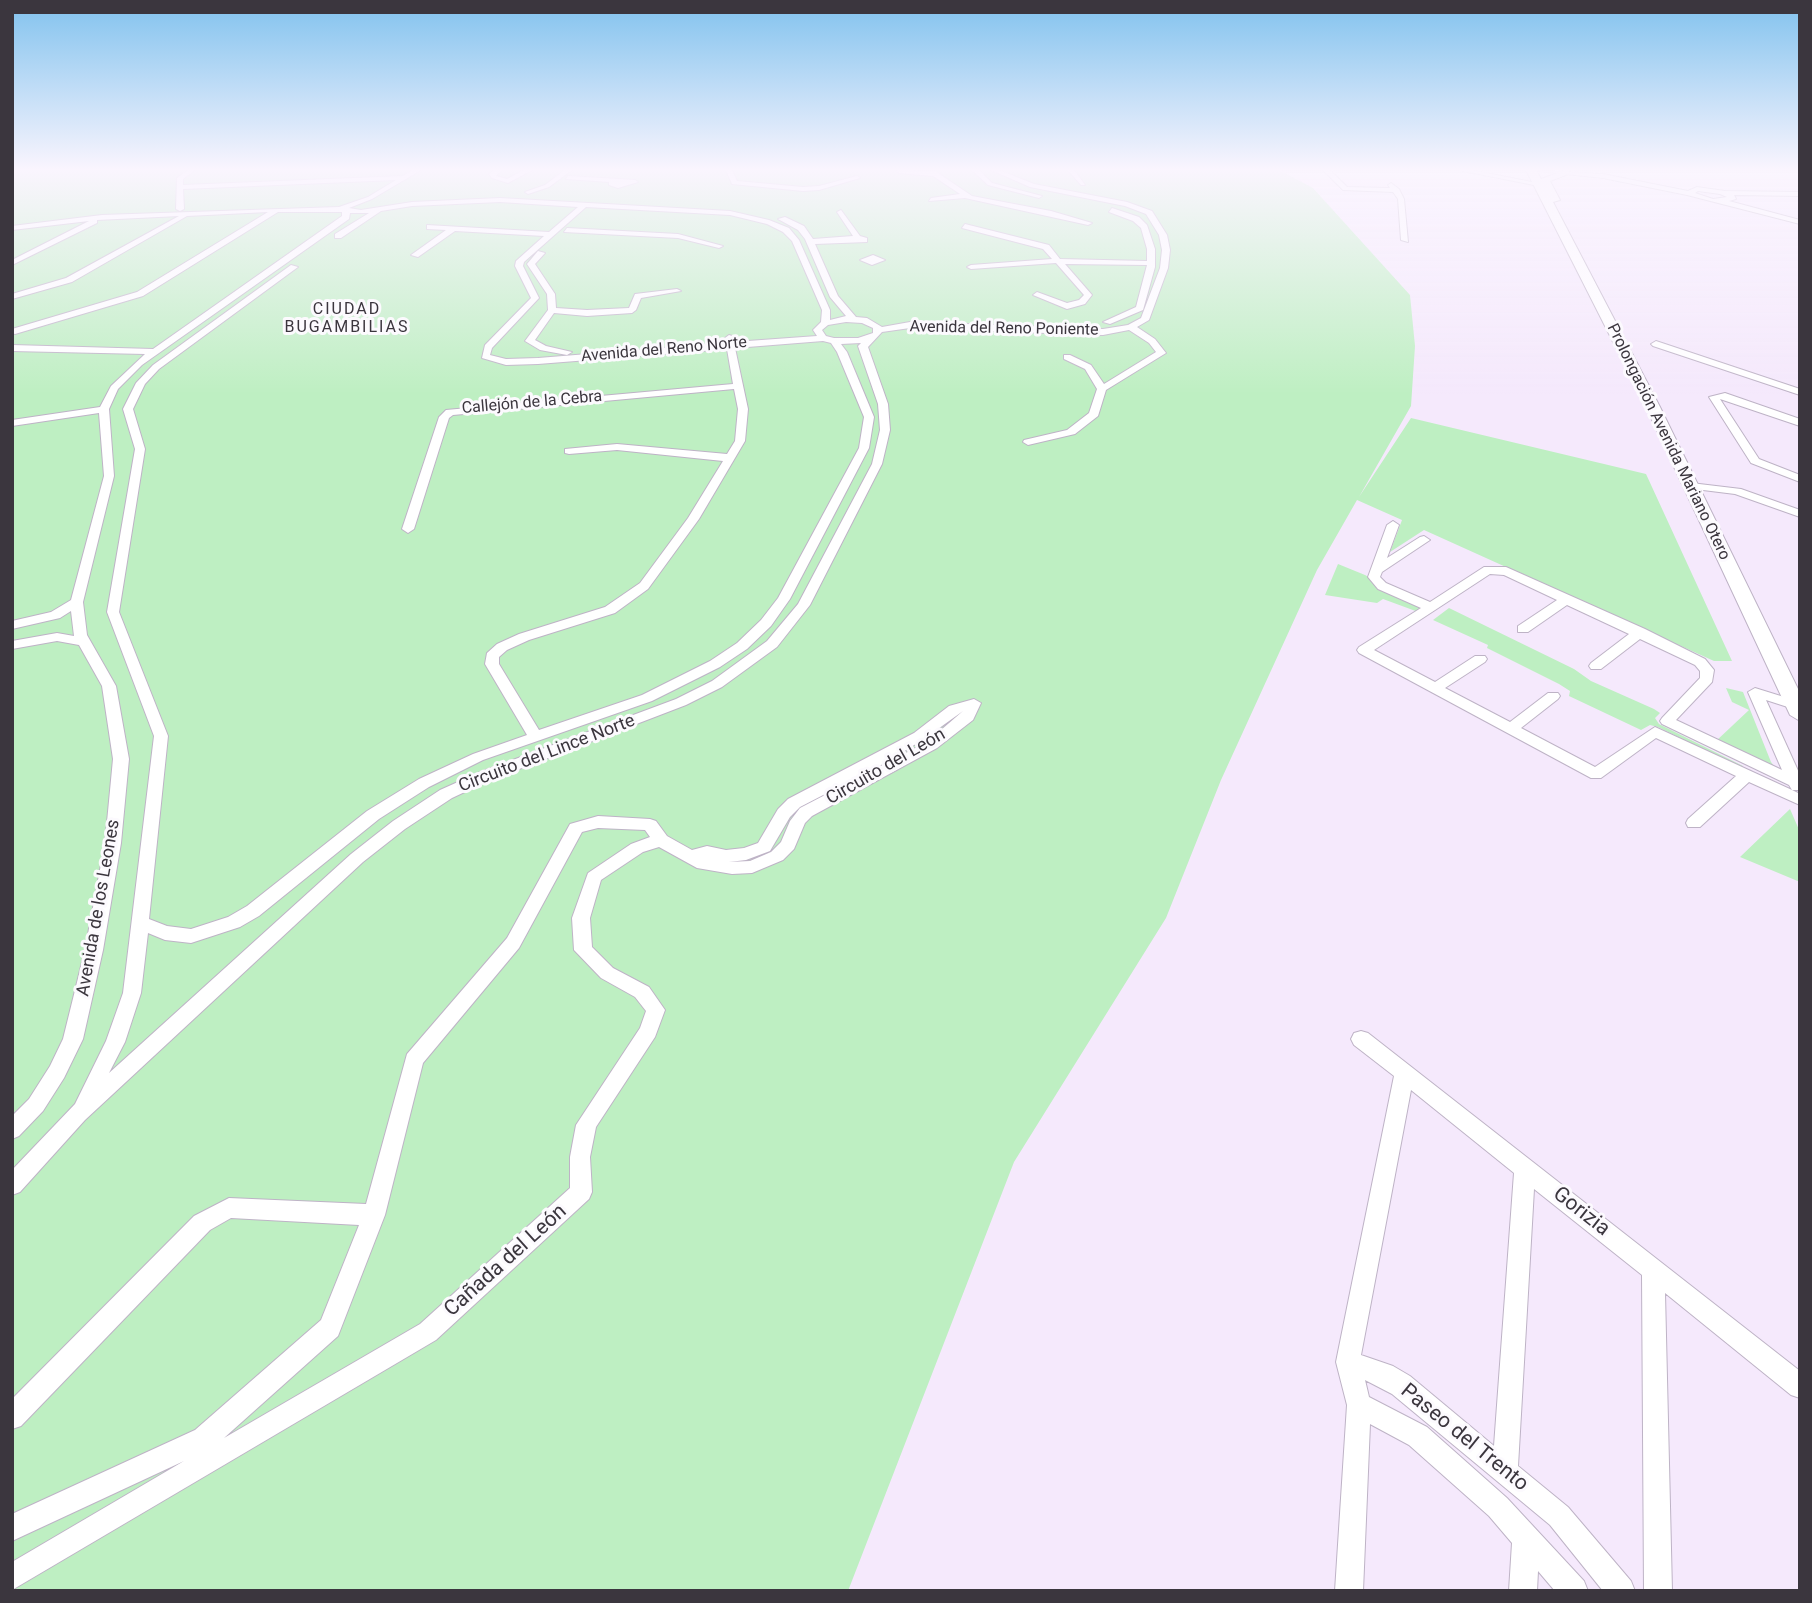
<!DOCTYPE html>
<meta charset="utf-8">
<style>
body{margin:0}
#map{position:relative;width:1812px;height:1603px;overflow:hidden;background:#f5e9fc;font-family:Roboto,sans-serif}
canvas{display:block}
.frame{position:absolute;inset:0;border:14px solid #3b363e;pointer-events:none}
</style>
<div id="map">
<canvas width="1812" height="1603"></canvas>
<div class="frame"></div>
</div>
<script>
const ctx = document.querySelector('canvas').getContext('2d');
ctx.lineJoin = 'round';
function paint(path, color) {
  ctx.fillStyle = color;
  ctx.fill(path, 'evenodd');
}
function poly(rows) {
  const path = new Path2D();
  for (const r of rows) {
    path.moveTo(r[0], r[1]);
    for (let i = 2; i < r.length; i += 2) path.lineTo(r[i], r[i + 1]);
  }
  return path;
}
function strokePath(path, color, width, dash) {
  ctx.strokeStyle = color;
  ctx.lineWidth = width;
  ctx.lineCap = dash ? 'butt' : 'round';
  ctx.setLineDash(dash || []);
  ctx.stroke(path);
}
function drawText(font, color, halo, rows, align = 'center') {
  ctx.font = font + ' Roboto,sans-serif';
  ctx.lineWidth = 6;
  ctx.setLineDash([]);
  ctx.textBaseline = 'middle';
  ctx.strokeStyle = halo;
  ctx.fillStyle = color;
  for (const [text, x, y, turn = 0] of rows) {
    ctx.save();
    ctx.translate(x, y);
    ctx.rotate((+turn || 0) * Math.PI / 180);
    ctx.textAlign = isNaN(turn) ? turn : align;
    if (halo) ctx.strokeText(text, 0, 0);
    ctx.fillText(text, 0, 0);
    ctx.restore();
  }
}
paint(poly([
 [12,170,1279,170,1313,188,1410,295,1415,346,1411,406,1359,497,1411,418,1646,474,1732,661,1714,661,1424,530,1390,552,1402,520,1357,500,1317,570,1221,780,1166,918,1014,1162,848,1591,12,1591],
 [1338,564,1365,575,1426,609,1421,613,1383,599,1377,603,1325,595],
 [1449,608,1574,669,1591,681,1654,709,1660,713,1655,718,1659,724,1743,766,1741,768,1658,727,1650,725,1641,730,1569,696,1570,691,1559,684,1487,648,1488,645,1433,620],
 [1726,688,1743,692,1771,762,1777,770,1715,742,1749,710,1732,702],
 [1790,809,1800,832,1800,882,1740,857]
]), '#beefc2');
const street = poly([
 [188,170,195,170,183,179,183,185,403,176,413,170,421,170,372,199,349,208,361,210,412,202,500,198,730,211,769,220,789,228,799,240,830,310,830,320,846,316,830,297,805,239,798,230,778,219,785,217,804,226,813,239,853,236,837,212,841,210,860,236,867,238,867,242,815,244,838,296,856,317,867,318,882,327,910,322,1103,329,1128,325,1141,318,1160,268,1162,250,1159,235,1146,214,1125,206,1030,187,991,170,999,170,1034,184,1127,202,1152,211,1167,235,1170,250,1168,268,1149,320,1137,327,1155,339,1166,353,1106,390,1098,416,1075,434,1028,445,1023,442,1024,440,1067,430,1089,413,1097,389,1085,369,1064,359,1064,355,1070,355,1091,365,1104,384,1156,352,1149,343,1129,330,1103,335,910,328,882,332,868,347,888,404,890,430,882,464,810,605,777,647,722,687,686,705,488,781,452,798,405,829,363,862,85,1120,20,1192,12,1195,12,1170,75,1104,106,1041,123,993,154,736,107,612,135,449,123,409,136,383,153,365,291,265,298,267,159,369,145,384,133,409,145,449,119,612,168,736,149,919,167,926,191,929,228,917,247,906,367,811,419,779,473,754,527,735,485,664,487,653,497,644,519,634,605,607,640,583,688,518,723,461,617,450,569,454,565,453,565,449,617,444,727,454,735,441,738,409,734,389,453,415,449,418,414,529,408,533,402,529,439,417,446,410,733,384,727,349,538,364,506,365,482,358,485,345,531,298,515,266,516,261,544,236,455,231,418,257,411,255,446,230,427,229,427,225,549,232,578,207,500,202,412,206,381,211,341,238,335,238,335,234,369,213,350,213,349,219,142,365,118,389,109,409,114,476,83,602,87,635,116,686,129,759,121,843,103,950,83,1039,64,1078,43,1111,19,1136,12,1139,12,1116,29,1099,50,1066,63,1039,85,950,105,843,113,759,102,686,79,645,57,641,12,649,12,641,57,633,74,636,71,611,60,618,12,629,12,621,51,612,71,600,104,476,99,413,12,426,12,420,100,407,111,386,145,354,12,351,12,345,153,349,342,216,342,212,278,212,143,296,15,334,12,333,12,329,137,292,268,212,187,216,72,282,12,299,12,294,66,278,179,216,97,220,97,223,12,265,12,260,89,221,12,230,12,226,102,215,339,207,368,197,396,180,183,189,184,209,180,211,176,209,177,178,188,170],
 [586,207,730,215,767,224,783,232,792,241,822,310,821,322,813,330,817,336,734,342,732,336,729,335,725,338,725,343,538,358,506,359,490,355,492,348,539,298,523,266,524,262,586,207],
 [846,322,862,323,873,328,873,333,858,338,834,338,826,336,822,330,828,325,846,322],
 [823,341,831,343,837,352,864,417,859,448,778,598,761,620,737,643,710,661,642,695,539,730,499,664,499,657,507,650,529,640,615,613,648,589,699,519,745,441,748,409,735,348,823,341],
 [861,343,858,346,878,404,880,430,872,464,798,604,767,641,712,681,676,699,478,773,440,790,393,821,351,854,109,1073,125,1042,141,993,148,933,165,940,191,943,240,927,259,916,379,819,429,787,483,760,652,701,720,667,747,649,771,626,790,599,869,448,874,417,847,352,841,344,861,343],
 [494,170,501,170,496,176,507,179,524,170,532,170,508,183,492,178,489,174,494,170],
 [565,170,572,170,549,187,528,194,525,192,545,185,565,170],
 [726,170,732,170,737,181,803,187,819,186,857,176,860,178,819,190,803,191,732,184,726,170],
 [896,170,935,171,972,196,1051,211,1092,223,1088,225,965,198,929,201,931,198,960,194,933,176,899,173,896,170],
 [972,170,979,170,992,183,1042,196,1039,198,988,185,972,170],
 [1068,170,1074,170,1085,185,1081,185,1068,170],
 [1323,170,1330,170,1347,187,1390,188,1388,185,1391,183,1399,189,1404,199,1408,242,1401,240,1398,199,1393,192,1343,190,1323,170],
 [1458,170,1471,170,1542,184,1539,186,1458,170],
 [1529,170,1603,174,1688,191,1697,187,1725,191,1800,192,1800,196,1734,195,1736,199,1729,201,1800,220,1800,224,1687,195,1603,178,1529,170],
 [1698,191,1720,194,1727,197,1713,199,1695,193,1698,191],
 [568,176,635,180,638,182,618,188,609,185,609,182,566,179,568,176],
 [1112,208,1139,217,1147,225,1155,249,1155,267,1143,310,1110,324,1103,322,1136,307,1147,265,1065,264,1092,295,1085,304,1067,309,1033,295,1037,292,1067,303,1079,300,1084,295,1056,263,971,269,967,267,971,265,1052,259,1043,249,962,228,965,224,1049,245,1060,259,1147,261,1147,249,1141,228,1133,221,1109,212,1112,208],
 [567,228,678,234,723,246,719,248,678,238,564,232,567,228],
 [538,251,545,253,535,264,555,294,556,308,587,310,629,308,635,294,677,289,681,291,641,298,636,310,632,313,587,316,554,313,535,340,546,346,572,352,567,355,540,350,525,341,548,310,547,294,527,264,538,251],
 [873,255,885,260,872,265,860,260,873,255],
 [1656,341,1800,389,1800,395,1653,346,1651,344,1656,341],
 [1725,393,1800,419,1800,426,1720,399,1759,459,1800,475,1800,482,1751,463,1709,397,1725,393],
 [1691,483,1741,489,1800,510,1800,517,1735,494,1687,488,1687,484,1691,483],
 [1393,521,1399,525,1387,558,1420,537,1424,536,1430,540,1382,572,1380,577,1386,583,1430,602,1484,567,1506,567,1645,629,1705,659,1714,670,1712,682,1676,720,1782,770,1748,692,1755,688,1800,702,1800,711,1766,700,1800,775,1800,790,1792,790,1800,794,1800,805,1749,782,1700,827,1688,827,1686,823,1688,819,1736,776,1656,738,1601,778,1591,778,1359,653,1357,650,1359,647,1421,608,1378,589,1368,577,1387,525,1393,521],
 [1490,574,1504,575,1557,600,1518,626,1518,632,1528,632,1567,605,1629,634,1591,663,1589,666,1591,669,1601,669,1640,639,1695,665,1700,671,1700,678,1662,718,1660,721,1662,724,1789,785,1792,790,1655,727,1595,767,1521,728,1558,699,1560,696,1558,693,1548,693,1510,722,1445,688,1485,662,1487,659,1485,656,1475,656,1435,682,1374,650,1490,574],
 [974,699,981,703,973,720,937,748,812,816,805,823,794,849,783,860,752,873,732,874,697,868,659,847,643,852,601,880,590,918,592,947,613,968,649,987,665,1010,655,1037,596,1127,590,1157,592,1192,589,1199,436,1340,12,1590,12,1562,184,1461,12,1541,12,1514,195,1430,321,1320,359,1225,231,1218,210,1230,21,1426,12,1429,12,1399,194,1216,229,1198,366,1204,407,1054,507,938,570,824,598,816,650,819,656,821,667,836,692,850,707,846,726,850,744,848,758,843,778,809,788,799,914,733,949,706,974,699],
 [963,711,927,742,800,808,790,821,781,842,771,852,750,861,729,862,746,860,770,851,790,817,800,807,883,764,924,739,963,711],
 [598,828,645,830,650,837,631,844,588,873,572,918,574,950,601,978,635,997,646,1011,640,1028,576,1125,570,1157,570,1188,420,1324,224,1438,338,1336,385,1215,423,1063,519,948,582,832,598,828],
 [1361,1031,1368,1033,1800,1371,1800,1398,1791,1395,1665,1293,1672,1591,1644,1591,1642,1275,1534,1189,1518,1466,1568,1507,1631,1581,1635,1591,1603,1591,1550,1525,1392,1394,1365,1380,1369,1397,1427,1427,1507,1498,1584,1581,1588,1591,1555,1591,1538,1571,1537,1591,1509,1591,1512,1543,1489,1516,1409,1445,1370,1424,1363,1591,1335,1591,1347,1405,1336,1362,1394,1076,1354,1045,1351,1039,1354,1033,1361,1031],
 [1411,1090,1514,1173,1494,1446,1410,1376,1393,1366,1361,1355,1411,1090]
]);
const secondary = poly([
 [1526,170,1536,170,1541,179,1566,170,1571,173,1550,181,1560,200,1553,202,1660,407,1800,693,1800,721,1790,715,1646,407,1526,170]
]);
strokePath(street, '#beb3c6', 2);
strokePath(secondary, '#beb3c6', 2);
paint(street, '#fff');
paint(secondary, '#fff');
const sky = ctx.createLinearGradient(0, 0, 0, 394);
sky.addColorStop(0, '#81c2ee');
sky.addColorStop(0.43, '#faf5fe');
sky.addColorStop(1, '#faf5fe00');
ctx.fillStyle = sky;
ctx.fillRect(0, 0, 1812, 394);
ctx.letterSpacing = '2px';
drawText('16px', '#3b363e', '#fcfafe', [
 ["CIUDAD",347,310],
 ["BUGAMBILIAS",347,328]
]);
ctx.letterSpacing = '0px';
drawText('16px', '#3b363e', '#fcfafe', [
 ["Avenida del Reno Poniente",1004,329,1],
 ["Avenida del Reno Norte",664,350,-5],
 ["Callejón de la Cebra",532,403,-5],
 ["Prolongación Avenida Mariano Otero",1668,442,64]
]);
drawText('18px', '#3b363e', '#fcfafe', [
 ["Circuito del Lince Norte",547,754,-21],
 ["Circuito del León",886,767,-30],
 ["Avenida de los Leones",99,908,-80]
]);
drawText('21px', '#3b363e', '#fcfafe', [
 ["Gorizia",1581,1212,38],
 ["Cañada del León",506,1261,-42],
 ["Paseo del Trento",1464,1438,39]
]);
</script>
